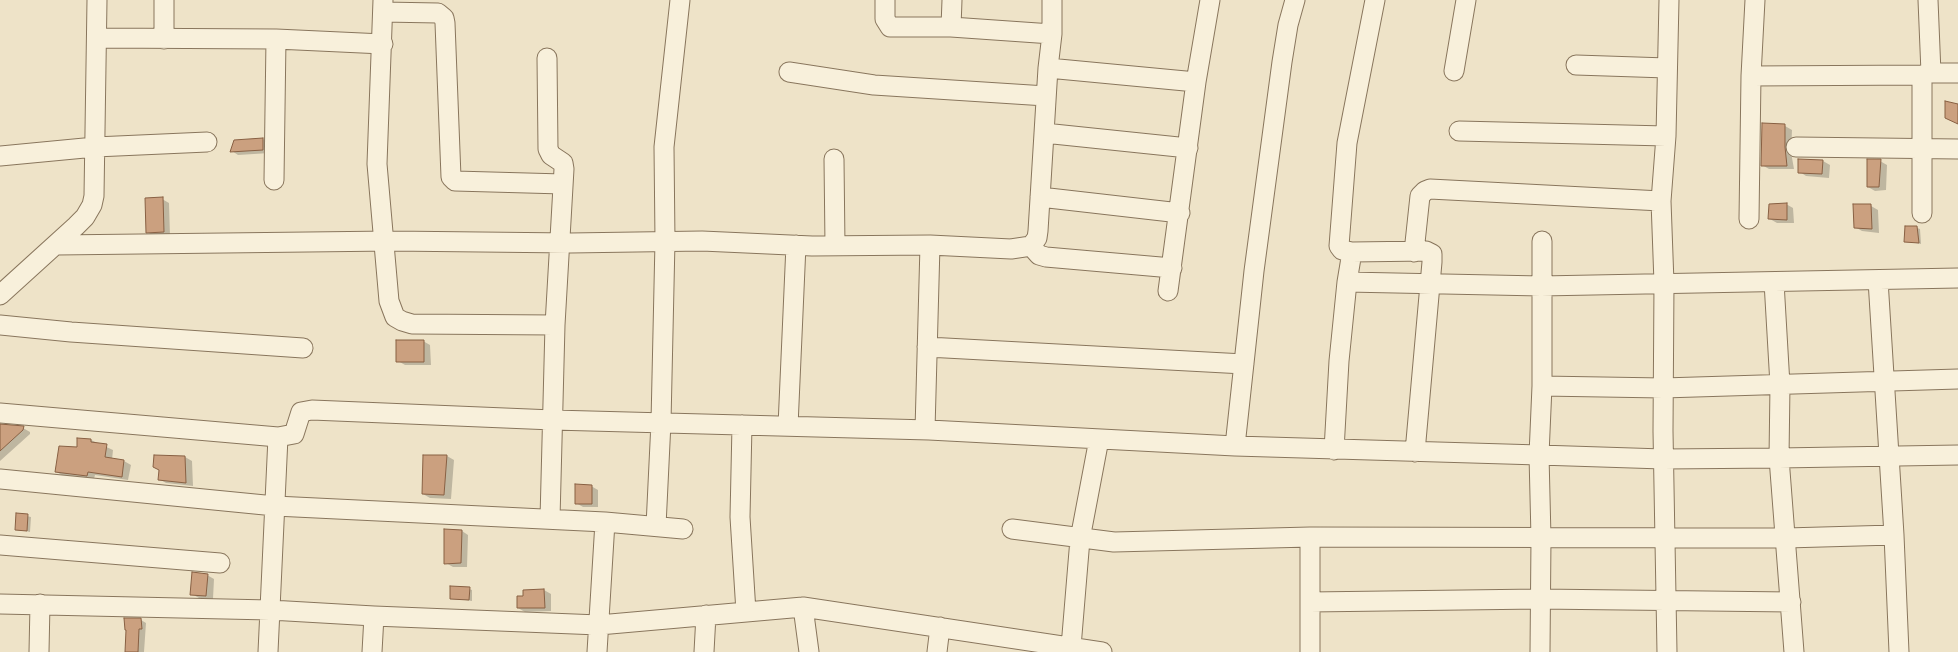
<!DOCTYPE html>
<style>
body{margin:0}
canvas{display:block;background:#eee3c8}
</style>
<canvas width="1958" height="652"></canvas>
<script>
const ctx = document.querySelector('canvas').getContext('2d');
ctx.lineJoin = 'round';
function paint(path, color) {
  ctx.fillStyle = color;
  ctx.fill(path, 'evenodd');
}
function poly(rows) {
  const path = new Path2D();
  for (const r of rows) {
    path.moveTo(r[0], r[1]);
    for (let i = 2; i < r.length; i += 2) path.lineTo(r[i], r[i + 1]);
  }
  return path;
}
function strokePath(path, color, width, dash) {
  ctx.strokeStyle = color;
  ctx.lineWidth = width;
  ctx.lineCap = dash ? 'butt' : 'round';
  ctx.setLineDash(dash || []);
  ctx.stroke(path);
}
paint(poly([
 [1763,124,1785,126,1792,130,1791,152,1794,169,1769,169,1762,165],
 [263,139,270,143,270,153,238,155,232,151,235,141],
 [1823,161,1830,165,1829,178,1806,176,1800,172],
 [1880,161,1887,165,1886,190,1875,191,1868,187],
 [162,199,169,203,170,236,154,236,147,232],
 [1786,204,1793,208,1794,223,1777,223,1770,219],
 [1871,206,1878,210,1879,233,1862,231,1855,227],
 [1917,228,1920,229,1921,244,1906,241],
 [423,341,430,345,431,365,405,365,398,361],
 [0,424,23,428,30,432,30,434,0,461],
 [91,440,113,450,112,460,124,461,131,465,128,480,95,475,94,479,63,476,57,472,78,449],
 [447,456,454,460,451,499,430,498,423,494],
 [185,457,192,461,193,486,166,483,159,479],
 [591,486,598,490,598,507,583,507,576,503],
 [17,514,31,517,30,532,16,529],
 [462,531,468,535,467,567,453,567,446,563],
 [207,575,214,579,213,599,199,598,192,594],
 [469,589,472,590,472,601,451,598],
 [544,590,551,594,551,611,525,612,518,608],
 [141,620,146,623,144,652,127,652]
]), '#0003');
const building = poly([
 [1945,101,1958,104,1958,124,1945,118,1945,101],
 [1762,123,1785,124,1785,147,1787,166,1761,166,1762,123],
 [263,138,263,150,230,152,234,140,263,138],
 [1798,159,1823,160,1822,174,1798,173,1798,159],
 [1867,159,1881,159,1879,187,1867,187,1867,159],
 [163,197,164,232,146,233,145,198,163,197],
 [1787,203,1787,220,1768,219,1769,204,1787,203],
 [1853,204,1871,204,1872,229,1854,228,1853,204],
 [1905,226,1917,226,1919,243,1904,242,1905,226],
 [396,340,424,340,424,362,396,362,396,340],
 [0,424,24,426,23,430,0,451,0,424],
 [77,438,91,439,91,442,107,444,105,457,124,460,122,477,88,472,87,476,55,472,59,446,77,447,77,438],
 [154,455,185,456,186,483,158,480,159,470,153,467,154,455],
 [423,455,447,455,444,495,422,494,423,455],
 [575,484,592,485,592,504,575,504,575,484],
 [16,513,28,514,27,531,15,530,16,513],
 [444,529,462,530,461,563,444,564,444,529],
 [192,572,208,574,206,596,190,595,192,572],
 [450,586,470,587,469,600,450,599,450,586],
 [544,589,545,608,517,608,517,596,523,596,523,590,544,589],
 [124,618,141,618,142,629,139,629,138,652,125,652,126,630,125,630,124,618]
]);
paint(building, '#cba07f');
strokePath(building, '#886043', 1);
const minor = poly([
 [164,0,164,39],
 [383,0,377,164,389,301,395,317,402,321,412,324,555,325],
 [885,0,885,19,890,27,951,27,1052,34],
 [383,12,438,13,444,18,445,23,451,177,455,181,563,184],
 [951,27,952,0],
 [98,38,276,39,274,180],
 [276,39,383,44],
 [547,58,548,149,551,155,563,163,564,169,555,325,550,519],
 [1576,65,1667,68],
 [1048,68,1196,82],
 [1454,71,1466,0],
 [789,72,874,85,1046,96],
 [1931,73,1958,73],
 [1751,76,1922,75],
 [1459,131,1666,136],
 [1044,133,1188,148],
 [1796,147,1958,149],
 [0,156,95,147,207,142],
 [834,159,835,246],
 [1040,197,1180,213],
 [1922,213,1922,75,1931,73,1928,0],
 [1749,219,1751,76,1755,0],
 [57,245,391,241,570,243,702,241,812,246,930,245,1011,249,1031,246,1037,238,1038,231,1048,68,1052,34,1052,0],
 [1031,246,1039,255,1046,257,1172,268],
 [1352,252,1426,251,1432,254,1432,262,1415,452],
 [1414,252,1420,196,1425,191,1430,189,1661,201],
 [1878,280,1894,535,1899,652],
 [1347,282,1541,286,1958,278],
 [1774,282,1780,385,1779,458,1794,652],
 [1168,291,1196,82,1210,0],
 [0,295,76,226,85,217,92,205,94,196,97,0],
 [0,325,71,332,303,348],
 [927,347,1244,364],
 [1542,386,1663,388,1958,379],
 [0,413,278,437,268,652],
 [742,425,740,517,746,612],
 [788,426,796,245],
 [925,430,930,245],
 [278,437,294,434,301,412,312,410,553,420,929,430,1235,446,1539,455,1663,459,1779,458,1958,455],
 [1235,446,1254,271,1282,62,1288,25,1295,0],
 [1334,450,1339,361,1347,282,1352,252,1342,250,1339,246,1347,143,1375,0],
 [0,479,275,506,605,522,597,652],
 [605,522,683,529],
 [656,526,661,422,665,241,664,147,680,0],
 [1012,529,1114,542,1310,537,1786,538,1894,535],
 [0,545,220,563],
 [1310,602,1539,599,1791,602],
 [0,604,270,610,374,616,599,625,803,607,1102,652],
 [803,607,809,652],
 [1071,647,1080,539,1099,439],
 [39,652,40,604],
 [372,652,374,616],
 [704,652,706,615],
 [937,652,940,627],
 [1310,652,1310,537],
 [1540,652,1541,538,1539,455,1542,386,1542,241],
 [1667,652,1663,431,1664,283,1661,201,1666,136,1669,0]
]);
strokePath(minor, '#89765d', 21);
strokePath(minor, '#f8f0db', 19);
</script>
